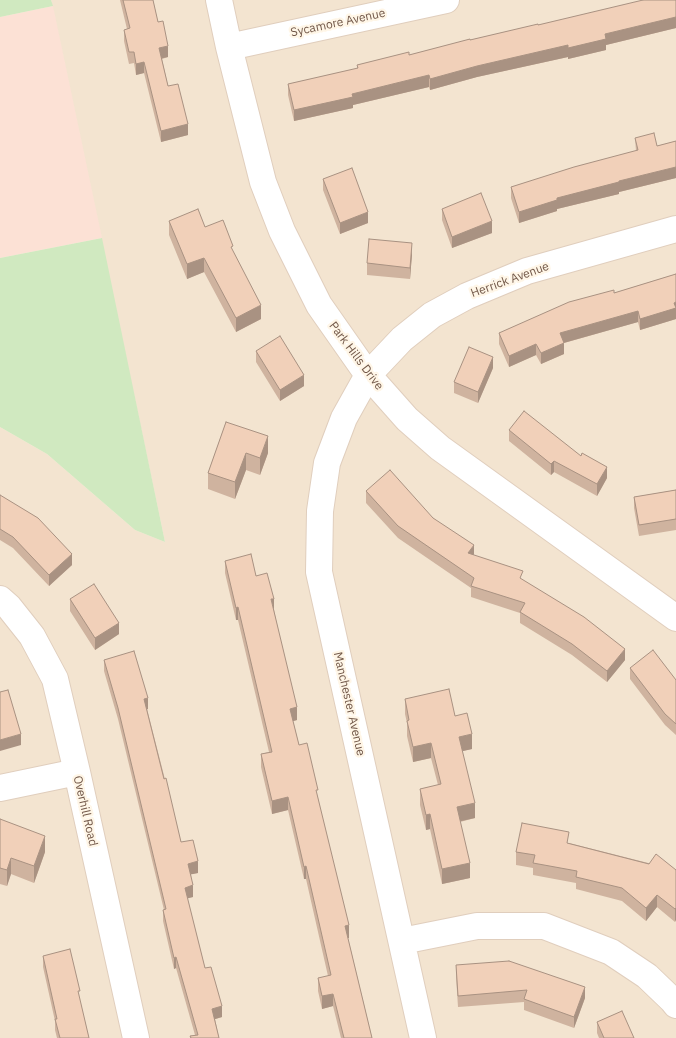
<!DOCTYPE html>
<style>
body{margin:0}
canvas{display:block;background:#fcf2e1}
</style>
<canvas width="676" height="1038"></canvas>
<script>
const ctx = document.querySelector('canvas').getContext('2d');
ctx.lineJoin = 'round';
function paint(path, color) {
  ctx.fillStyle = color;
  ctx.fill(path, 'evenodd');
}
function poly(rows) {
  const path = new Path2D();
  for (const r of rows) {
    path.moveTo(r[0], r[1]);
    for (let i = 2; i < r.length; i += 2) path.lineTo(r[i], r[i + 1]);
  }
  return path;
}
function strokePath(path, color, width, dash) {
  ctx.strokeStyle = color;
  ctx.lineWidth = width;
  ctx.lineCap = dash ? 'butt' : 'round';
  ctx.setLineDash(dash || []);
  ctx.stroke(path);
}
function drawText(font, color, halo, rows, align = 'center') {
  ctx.font = font + ' "IBM Plex Sans",sans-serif';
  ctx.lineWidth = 4.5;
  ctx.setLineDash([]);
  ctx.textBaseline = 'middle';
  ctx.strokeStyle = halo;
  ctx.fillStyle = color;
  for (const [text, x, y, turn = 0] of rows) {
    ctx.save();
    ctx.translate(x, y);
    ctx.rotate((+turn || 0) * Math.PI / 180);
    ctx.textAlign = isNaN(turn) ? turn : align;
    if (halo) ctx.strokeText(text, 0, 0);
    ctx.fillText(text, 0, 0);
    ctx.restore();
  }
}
paint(poly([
 [51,0,676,0,676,1038,0,1038,0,427,47,454,135,530,165,542]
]), '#f3e4d0');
paint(poly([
 [53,6,102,238,0,258,0,17]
]), '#fce1d5');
paint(poly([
 [0,0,51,0,53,6,0,17],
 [102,238,165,542,135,530,47,454,0,427,0,258]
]), '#d0e9c0');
const minor = poly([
 [219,0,229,47,263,182,282,231,319,305,368,375,407,419,440,448,676,618],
 [229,47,446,0],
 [0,599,9,607,32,636,55,679,77,772,136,1038],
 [0,788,77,772],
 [402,941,477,926,544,926,611,952,647,976,672,1000,676,1005],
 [423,1038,319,572,320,511,327,463,344,418,368,375,402,339,432,315,467,296,527,271,676,229]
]);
strokePath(minor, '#e0cebd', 28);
strokePath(minor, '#fff', 26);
paint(poly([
 [120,0,153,0,158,22,168,57,162,59,168,86,188,135,161,142,144,73,136,75,134,63,129,64,124,41,124,30,127,29],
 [676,0,676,28,606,45,606,50,568,59,568,57,477,77,430,90,429,87,353,105,353,108,294,121,288,95,288,84,357,69,357,65,409,55,470,40,538,25],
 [635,138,657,146,676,141,676,178,619,192,619,194,557,209,557,211,519,223,511,198,511,187,636,151],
 [323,179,368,223,340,234,323,190],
 [442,209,492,233,452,248,442,220],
 [169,221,205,227,261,319,236,332,204,272,187,279,169,235],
 [412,254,410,279,367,275,367,263],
 [676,274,676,319,640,330,638,322,564,343,564,354,541,364,536,355,509,367,499,344,499,333,614,293],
 [256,351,304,386,280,401,256,362],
 [493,368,478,403,454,393,454,382],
 [226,422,268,453,260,475,246,470,235,499,208,489,208,473],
 [509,430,607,478,597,496,554,472,551,475,509,441],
 [676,490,676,530,639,536,634,508,634,497],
 [366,491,433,518,474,555,523,580,625,660,607,682,572,655,520,623,520,613,471,597,471,588,398,538,366,503],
 [0,495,72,565,49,586,13,548,0,540],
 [225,561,256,576,274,610,297,720,293,721,299,745,318,798,349,938,348,938,372,1038,341,1038,333,1006,322,1009,318,991,318,978,328,976,306,879,304,879,288,810,272,814,261,767,261,754,269,752,238,620,236,620,225,573],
 [70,599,119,634,95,650,70,611],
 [104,660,148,709,147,709,181,842,198,873,191,874,193,897,187,898,205,968,222,1017,215,1019,219,1038,190,1038,190,1036,195,1035,176,968,174,969,163,921,163,910,164,910,118,719,104,671],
 [630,668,676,680,676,735,665,725,630,679],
 [405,699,455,716,472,749,462,751,475,818,460,822,470,878,442,884,430,829,426,830,420,805,420,789,438,785,431,758,413,762,407,736,407,723,405,714],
 [0,819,45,852,34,883,11,874,7,886,0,884],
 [569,843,676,870,675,922,657,907,646,921,622,901,576,889,576,883,533,875,533,868,516,865,516,852],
 [43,956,80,1001,89,1038,57,1038,55,1030,55,1021,43,967],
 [456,965,585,998,574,1028,524,1010,524,1002,458,1007,456,976],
 [597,1022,634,1038,599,1038,597,1033]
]), '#cfb39f');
paint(poly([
 [676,17,676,28,606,45,606,50,568,59,568,48,605,34],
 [568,45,568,57,477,77,430,90,430,79,477,66],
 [168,46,168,57,159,59,159,48],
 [144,62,144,73,136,75,136,64],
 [429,75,429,87,353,105,353,108,294,121,294,110,352,94],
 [188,124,188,135,161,142,161,131],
 [676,167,676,178,619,192,619,194,557,209,557,211,519,223,519,212,557,198,619,181],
 [368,212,368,223,340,234,340,223],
 [492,221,492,233,452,248,452,237],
 [412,243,412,254,410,279,410,268],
 [204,258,204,272,187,279,187,264],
 [676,302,676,319,640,330,640,319],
 [261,305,261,319,236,332,236,318],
 [638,311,638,322,560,344,560,333],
 [564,343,564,354,541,364,541,353],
 [536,344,536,355,509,367,509,356],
 [493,357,493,368,478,403,478,392],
 [304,375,304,386,280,401,280,390],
 [268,436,268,453,260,475,260,458],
 [246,453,246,470,235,499,235,482],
 [554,461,554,472,551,475,551,464],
 [607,467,607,478,597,496,597,484],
 [474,545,474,557,468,553],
 [72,554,72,565,49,586,49,575],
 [271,599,274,599,274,612],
 [238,607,238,620,236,620,236,608],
 [119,623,119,634,95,650,95,638],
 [625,649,625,660,607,682,607,671],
 [148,698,148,709,144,710,144,699],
 [297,707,297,720,290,722,290,709],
 [21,734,21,745,0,751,0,740],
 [472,734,472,749,459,752,459,737],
 [431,743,431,758,413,762,413,747],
 [288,797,288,810,272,814,272,801],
 [475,803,475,818,457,822,457,807],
 [430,814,430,829,426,830,426,815],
 [45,836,45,852,34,883,34,866],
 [11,858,11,874,7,886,7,870],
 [198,861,198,873,188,875,188,864],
 [470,863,470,878,442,884,442,869],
 [306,866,306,879,304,879,304,867],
 [193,885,193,897,185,899,185,888],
 [657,895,657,907,646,921,646,908],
 [676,908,676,920,675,922,675,909],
 [349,925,349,938,345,938,345,926],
 [176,957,176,968,174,969,174,958],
 [585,987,585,998,574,1028,574,1017],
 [333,994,333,1006,322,1009,322,996],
 [222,1006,222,1017,212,1020,212,1009]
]), '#a99282');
const building = poly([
 [123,0,153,0,158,22,163,21,168,46,159,48,168,86,178,84,188,124,161,131,144,62,136,64,134,52,129,52,124,30,130,28,123,0],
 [643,0,676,0,676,17,605,34,606,39,568,48,568,45,477,66,430,79,429,75,352,94,353,97,294,110,288,84,358,68,357,65,409,52,409,55,470,39,470,40,538,24,538,25,643,0],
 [654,133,657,146,676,141,676,167,619,181,619,182,557,198,557,200,519,212,511,187,574,167,638,150,635,138,654,133],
 [352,168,368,212,340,223,323,179,352,168],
 [481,193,492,221,452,237,442,209,481,193],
 [198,209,205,227,223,220,233,246,231,247,261,305,236,318,204,258,187,264,169,221,198,209],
 [369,239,412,243,410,268,367,263,369,239],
 [676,274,676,302,674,303,676,308,640,319,638,311,560,333,564,343,541,353,536,344,509,356,499,333,569,302,614,290,614,293,676,274],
 [280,336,304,375,280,390,256,351,280,336],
 [469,347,493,357,478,392,454,382,469,347],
 [524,411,581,456,582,453,607,467,597,484,554,461,551,464,509,430,524,411],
 [226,422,268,436,260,458,246,453,235,482,208,473,226,422],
 [390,470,433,518,474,545,468,553,523,571,520,578,584,617,625,649,607,671,572,644,520,612,525,603,471,586,474,578,398,526,366,491,390,470],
 [676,490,676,519,639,525,634,497,676,490],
 [0,495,38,518,72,554,49,575,13,537,0,529,0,495],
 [251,554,256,576,267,573,274,599,271,599,297,707,290,709,299,745,307,743,318,790,316,790,349,925,345,926,372,1038,344,1038,333,994,322,996,318,978,331,975,306,866,304,867,288,797,272,801,261,754,272,752,238,607,236,608,225,561,251,554],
 [94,584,119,623,95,638,70,599,94,584],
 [653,650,676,680,676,724,665,714,630,668,653,650],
 [134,651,148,698,144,699,164,779,166,778,181,842,193,840,198,861,188,864,193,885,185,888,205,968,211,967,222,1006,212,1009,219,1038,191,1038,190,1036,198,1035,176,957,174,958,163,910,166,909,118,708,104,660,134,651],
 [449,689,455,716,467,713,472,734,459,737,475,803,457,807,470,863,442,869,430,814,426,815,420,789,441,784,431,743,413,747,407,721,409,720,405,699,449,689],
 [8,690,21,734,0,740,0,692,8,690],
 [0,819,45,836,34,866,11,858,7,870,0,868,0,819],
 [522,823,569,832,567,843,649,864,656,854,676,870,676,908,675,909,657,895,646,908,622,888,576,877,577,871,533,863,535,855,516,852,522,823],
 [70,949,80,991,78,991,89,1038,60,1038,55,1019,57,1019,43,956,70,949],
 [509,961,585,987,574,1017,524,999,527,990,458,996,456,965,509,961],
 [622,1011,634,1038,604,1038,597,1022,622,1011]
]);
paint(building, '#f1d0b9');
strokePath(building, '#a99282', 1);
drawText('12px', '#725849', '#fff6e7', [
 ["Sycamore Avenue",338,23,-12],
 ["Herrick Avenue",510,280,-20],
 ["Park Hills Drive",356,356,53],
 ["Manchester Avenue",349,704,77],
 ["Overhill Road",85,811,77]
]);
</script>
